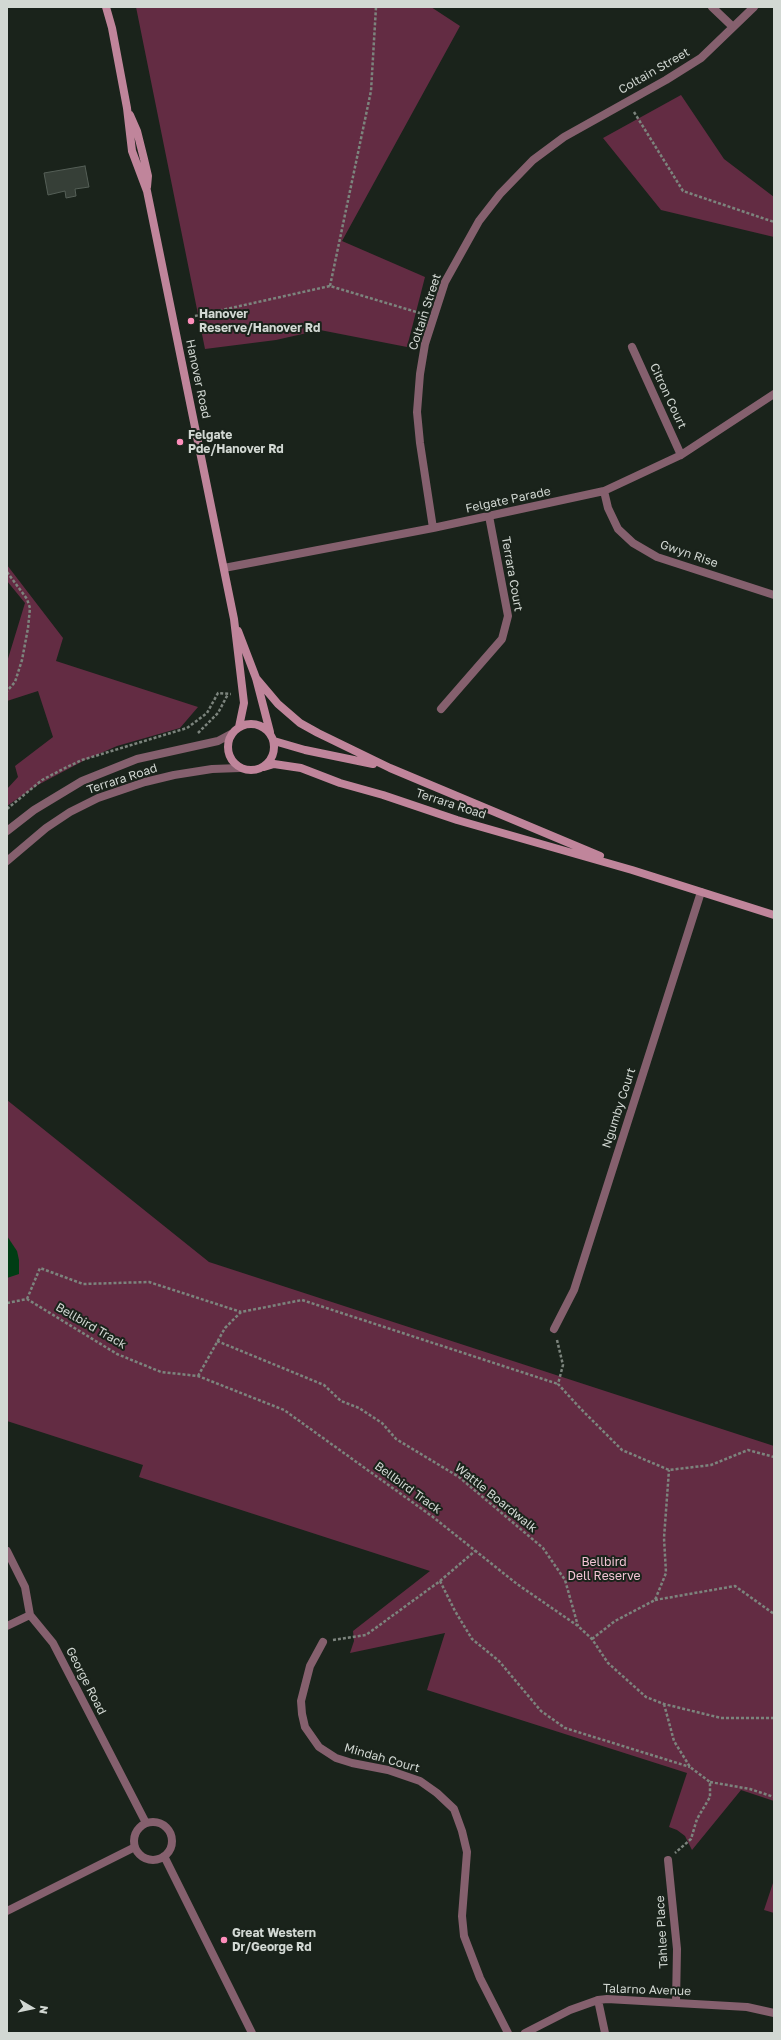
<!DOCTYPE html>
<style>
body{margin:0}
#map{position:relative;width:781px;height:2040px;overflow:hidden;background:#1a231b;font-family:"Golos Text",sans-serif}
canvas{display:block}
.frame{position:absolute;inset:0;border:8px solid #d2d8d3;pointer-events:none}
.north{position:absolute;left:12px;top:1988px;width:40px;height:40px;-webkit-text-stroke:3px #1a231b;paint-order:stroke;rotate:99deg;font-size:11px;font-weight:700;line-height:16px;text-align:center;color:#d2d8d3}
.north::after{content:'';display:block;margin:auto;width:14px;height:18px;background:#d2d8d3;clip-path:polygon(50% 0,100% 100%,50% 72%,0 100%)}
</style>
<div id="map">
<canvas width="781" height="2040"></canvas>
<div class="frame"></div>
<div class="north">N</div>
</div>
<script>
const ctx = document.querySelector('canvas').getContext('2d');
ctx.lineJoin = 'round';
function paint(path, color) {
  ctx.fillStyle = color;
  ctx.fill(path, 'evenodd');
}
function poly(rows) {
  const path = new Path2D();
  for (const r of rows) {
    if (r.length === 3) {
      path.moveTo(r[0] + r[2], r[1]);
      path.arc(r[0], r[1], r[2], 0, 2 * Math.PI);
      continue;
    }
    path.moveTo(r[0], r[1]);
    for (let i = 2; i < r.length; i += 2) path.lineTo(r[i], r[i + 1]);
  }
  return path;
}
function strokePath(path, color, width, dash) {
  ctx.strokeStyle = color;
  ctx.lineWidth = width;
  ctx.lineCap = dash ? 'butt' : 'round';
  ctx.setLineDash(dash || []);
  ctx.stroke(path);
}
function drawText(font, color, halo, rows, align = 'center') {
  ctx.font = font + ' "Golos Text",sans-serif';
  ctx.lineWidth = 4;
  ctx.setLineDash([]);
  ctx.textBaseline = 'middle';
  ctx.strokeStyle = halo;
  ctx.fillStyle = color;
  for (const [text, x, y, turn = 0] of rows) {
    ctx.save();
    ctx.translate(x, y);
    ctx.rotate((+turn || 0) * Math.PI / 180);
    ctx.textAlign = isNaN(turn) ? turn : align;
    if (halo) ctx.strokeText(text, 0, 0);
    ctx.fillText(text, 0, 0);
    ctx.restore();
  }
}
paint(poly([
 [136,7,431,7,460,26,342,241,425,277,407,347,320,330,276,340,205,349],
 [681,95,724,159,774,197,774,237,661,210,603,138],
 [7,565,63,638,56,661,198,707,180,728,117,746,85,760,36,786,7,806,7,789,18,777,15,766,53,737,38,691,7,701,7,662,25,603,7,581],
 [7,1100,209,1262,774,1446,774,1801,741,1790,692,1850,685,1836,677,1830,669,1827,687,1773,427,1690,445,1633,350,1653,354,1641,353,1631,430,1571,139,1477,143,1465,7,1421],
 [774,1880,774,1913,764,1910]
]), '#632c43');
paint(poly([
 [7,1236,17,1251,19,1260,19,1274,7,1278]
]), '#003d14');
const building = poly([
 [85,166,89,187,75,189,76,196,66,198,65,191,48,195,44,173,85,166]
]);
paint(building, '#363f37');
strokePath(building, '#555f57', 1);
strokePath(poly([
 [634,112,683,191,774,222],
 [330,286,371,91,376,7],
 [195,316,330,286,423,314],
 [7,572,27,599,30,608,28,628,22,660,15,682,7,691],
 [198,733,218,713,228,694],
 [7,809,42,780,65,768,82,760,187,728,207,713,218,693,231,694],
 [27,1299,40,1268,83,1284,149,1282,241,1312],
 [7,1303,27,1299,117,1354,161,1372,198,1376,284,1410,433,1517,517,1584,578,1626,592,1639,608,1663,646,1697,664,1704,721,1718,774,1718],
 [557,1340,563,1365,558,1384,580,1408,622,1450,669,1470,711,1465,748,1450,774,1457],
 [217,1341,324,1385,341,1401,359,1408,382,1423,396,1439,459,1477,543,1548,565,1580,578,1626],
 [198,1376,225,1328,241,1312,302,1300,558,1384],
 [440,1581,455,1611,472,1639,499,1661,541,1711,565,1728,690,1767],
 [655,1600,735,1586,774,1614],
 [592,1639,615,1621,655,1600,666,1573,664,1538,669,1470],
 [333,1640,366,1635,440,1581,475,1551],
 [664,1704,674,1741,690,1767,710,1782,710,1797,697,1819,691,1839,675,1853],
 [710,1782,750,1789,774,1797]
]), '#7c847d', 2.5, [3, 2]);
strokePath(poly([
 [441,709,502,639,508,616,489,516]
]), '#85606e', 8);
strokePath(poly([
 [712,7,733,27],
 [632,347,681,455],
 [604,491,608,508,618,529,633,543,657,557,774,595],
 [433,528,420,443,417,412,420,374,425,344,445,282,479,221,500,194,533,160,564,137,666,80,701,58,754,7],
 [224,568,433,528,604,491,681,455,774,394],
 [554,1329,574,1290,701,892],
 [7,1551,25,1587,30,1615,53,1643,146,1823],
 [7,1626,30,1615],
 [323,1642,310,1666,301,1701,302,1714,305,1727,319,1747,336,1758,352,1763,388,1770,420,1781,437,1793,454,1809,462,1831,467,1852,462,1916,464,1936,480,1978,508,2033],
 [153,1841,19],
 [164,1856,252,2033],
 [668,1860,677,1949,676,2002],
 [7,1911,135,1847],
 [598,2000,605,2033],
 [525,2033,570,2010,598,2000,607,1999,747,2007,774,2013]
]), '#85606e', 8);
strokePath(poly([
 [7,831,34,810,82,781,137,759,218,741,231,734],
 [7,861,46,828,70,812,98,798,145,782,174,775,212,769,240,768]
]), '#85606e', 8);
strokePath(poly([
 [106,7,112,28,127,108,132,151,147,191,234,619,244,703,239,727],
 [130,115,137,131,144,159,148,176,147,187],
 [238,631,256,678,270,732],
 [256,678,278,704,300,723,318,733,390,768,600,856],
 [251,747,23],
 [274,741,305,750,373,764],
 [264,767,274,764,301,768,340,783,383,795,457,820,632,870,774,915]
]), '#c0859b', 8);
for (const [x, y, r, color] of [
 [191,321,4,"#fe8ebb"],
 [180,442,4,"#fe8ebb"],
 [224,1940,4,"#fe8ebb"]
]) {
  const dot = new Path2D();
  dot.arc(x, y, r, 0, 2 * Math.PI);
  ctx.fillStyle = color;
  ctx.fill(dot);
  strokePath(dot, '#1a231b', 1.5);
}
drawText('12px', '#d2d8d3', '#1a231b', [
 ["Coltain Street",654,71,-30],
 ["Coltain Street",425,312,-72],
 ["Hanover Road",198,379,78],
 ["Citron Court",668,396,65],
 ["Felgate Parade",508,500,-12],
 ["Gwyn Rise",689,554,19],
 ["Terrara Court",512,574,80],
 ["Terrara Road",122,779,-18],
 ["Terrara Road",451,804,18],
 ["Ngumby Court",619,1108,-72],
 ["Bellbird Track",91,1326,30],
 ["Bellbird Track",408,1488,36],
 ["Wattle Boardwalk",496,1498,39],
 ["George Road",86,1681,63],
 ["Mindah Court",382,1758,16],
 ["Tahlee Place",662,1932,-93],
 ["Talarno Avenue",647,1990,2]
]);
drawText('bold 12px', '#d2d8d3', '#1a231b', [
 ["Hanover",199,314],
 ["Reserve/Hanover Rd",199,328],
 ["Felgate",188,435],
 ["Pde/Hanover Rd",188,449],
 ["Great Western",232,1933],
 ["Dr/George Rd",232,1947]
], 'left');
drawText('12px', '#f3c4d5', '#1a231b', [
 ["Bellbird",604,1562],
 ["Dell Reserve",604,1576]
]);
</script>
